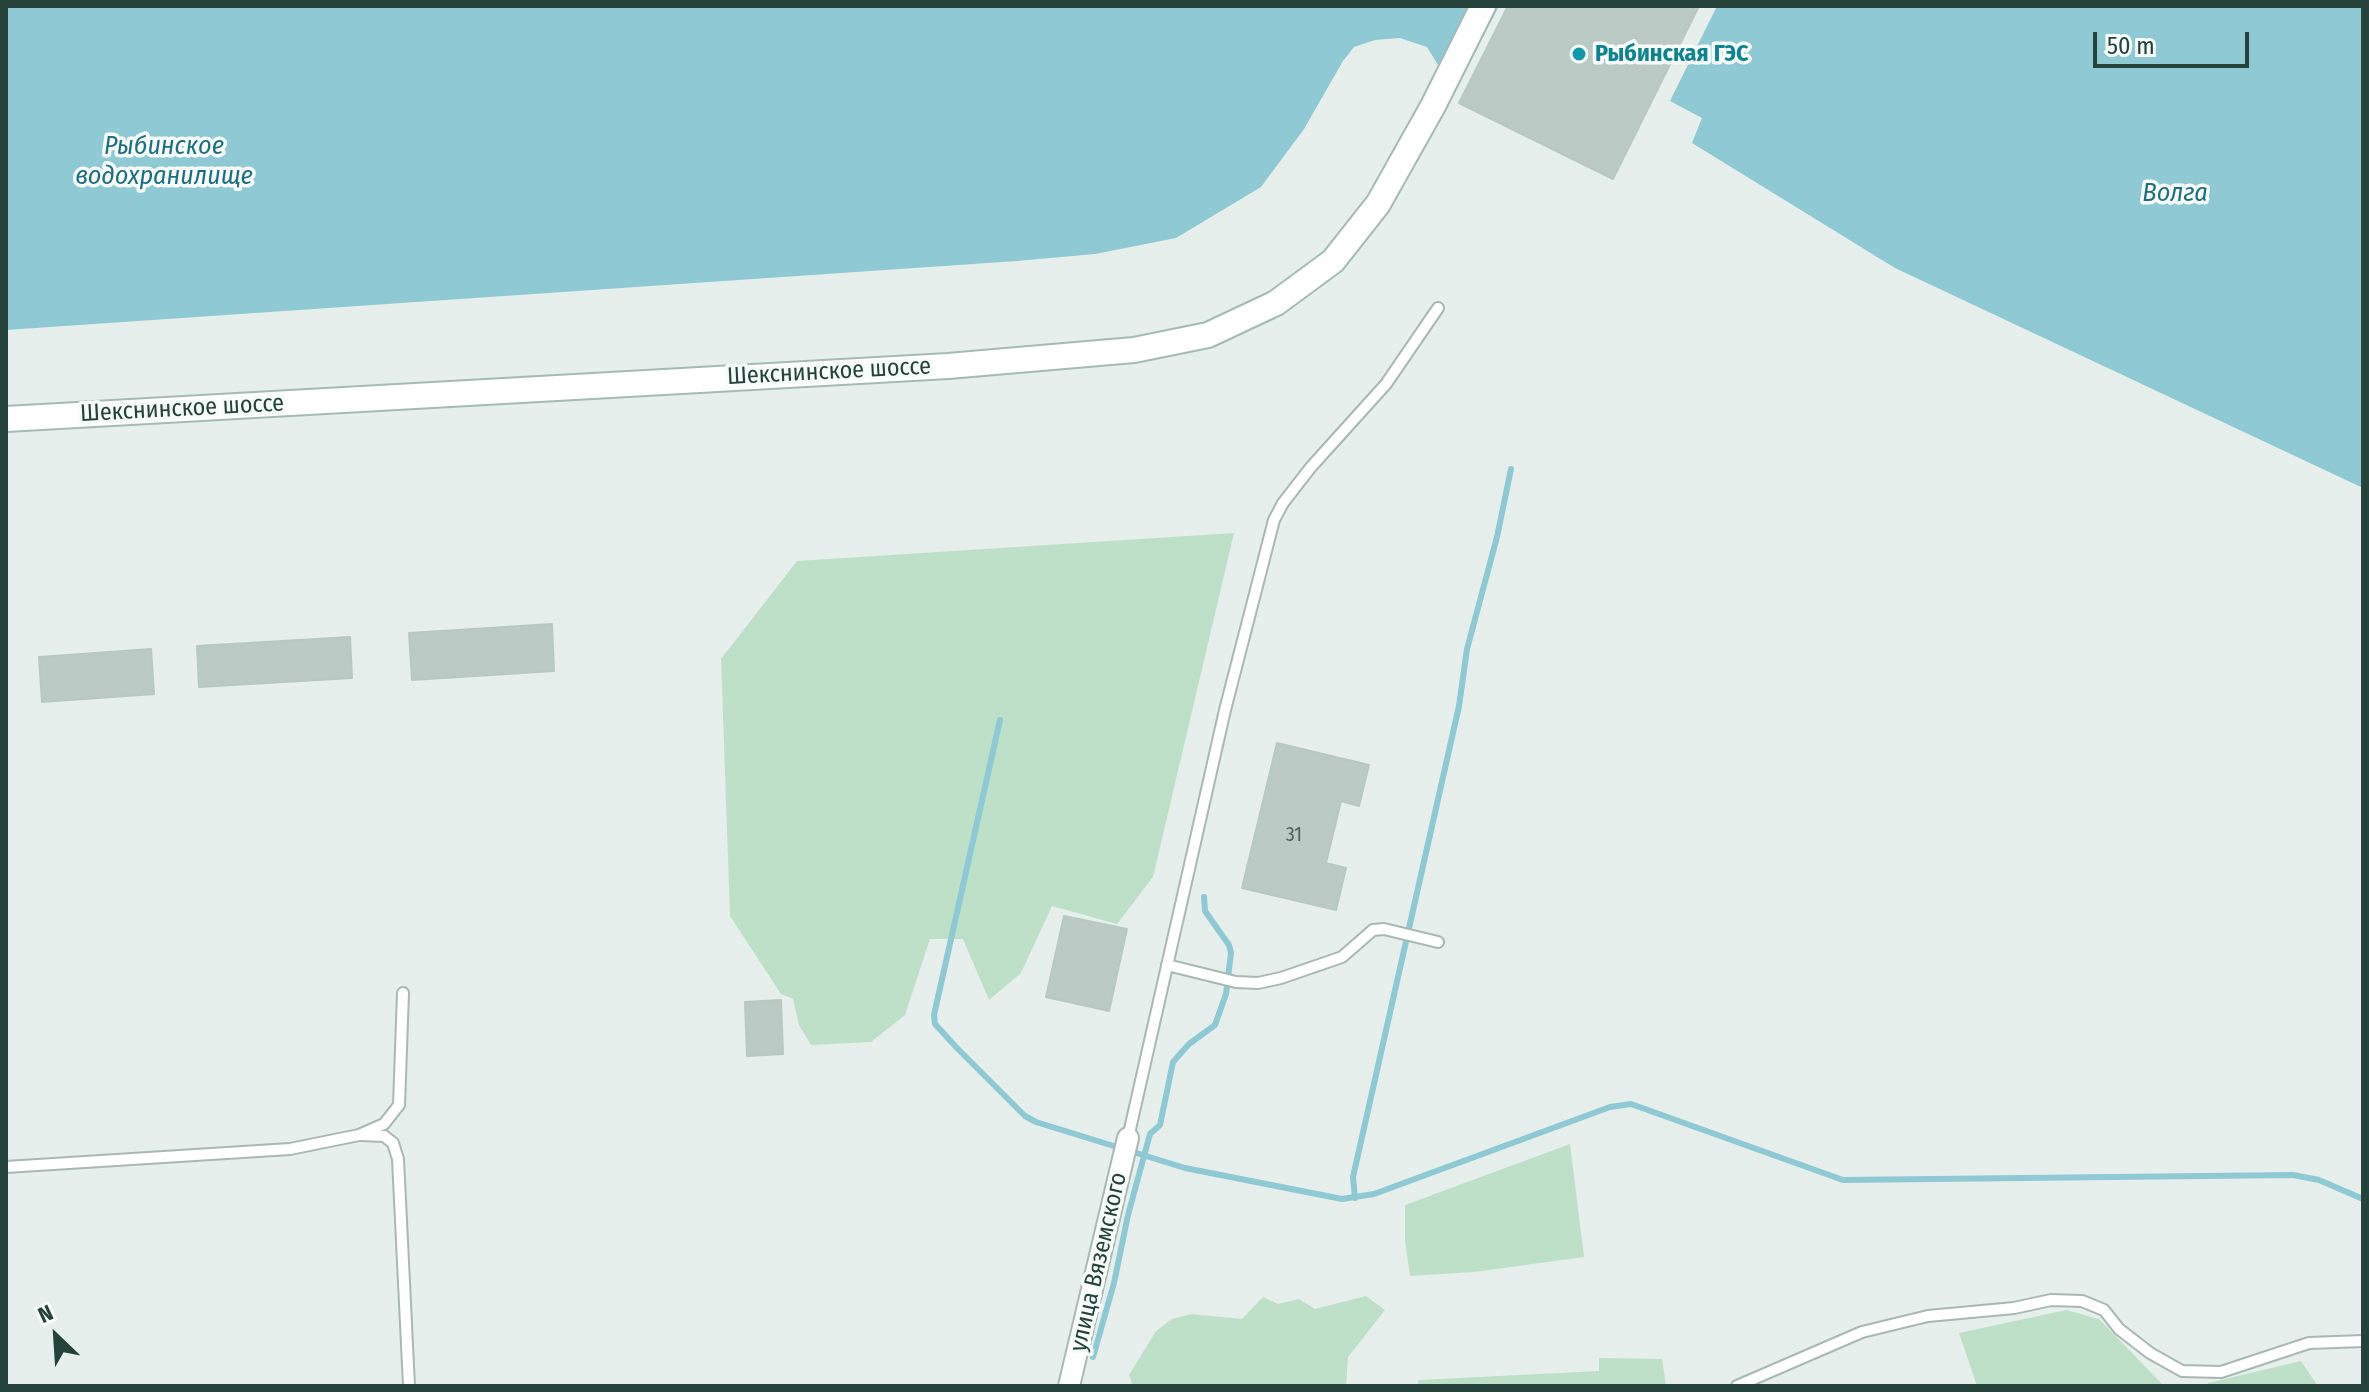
<!DOCTYPE html>
<meta charset="utf-8">
<style>
body{margin:0}
#map{position:relative;width:2369px;height:1392px;overflow:hidden;background:#e6efeb;font-family:"Fira Sans Condensed",sans-serif}
canvas{display:block}
.frame{position:absolute;inset:0;border:8px solid #24423a;pointer-events:none}
.north{position:absolute;left:16px;top:1296px;width:80px;height:80px;-webkit-text-stroke:6px #f7fbf9;paint-order:stroke;rotate:335deg;font-size:22px;font-weight:700;line-height:32px;text-align:center;color:#24423a}
.north::after{content:'';display:block;margin:auto;width:28px;height:36px;background:#24423a;clip-path:polygon(50% 0,100% 100%,50% 72%,0 100%)}
.scale{position:absolute;left:2093px;top:32px;width:156px;height:36px;box-sizing:border-box;border:4px solid #24423a;border-top:0;padding-left:10px;font-size:24px;line-height:28px;white-space:nowrap;color:#24423a;-webkit-text-stroke:6px #f7fbf9;paint-order:stroke}
</style>
<div id="map">
<canvas width="2369" height="1392"></canvas>
<div class="frame"></div>
<div class="north">N</div>
<div class="scale">50 m</div>
</div>
<script>
const ctx = document.querySelector('canvas').getContext('2d');
ctx.lineJoin = 'round';
function paint(path, color) {
  ctx.fillStyle = color;
  ctx.fill(path, 'evenodd');
}
function poly(rows) {
  const path = new Path2D();
  for (const r of rows) {
    path.moveTo(r[0], r[1]);
    for (let i = 2; i < r.length; i += 2) path.lineTo(r[i], r[i + 1]);
  }
  return path;
}
function strokePath(path, color, width, dash) {
  ctx.strokeStyle = color;
  ctx.lineWidth = width;
  ctx.lineCap = dash ? 'butt' : 'round';
  ctx.setLineDash(dash || []);
  ctx.stroke(path);
}
function drawText(font, color, halo, rows, align = 'center') {
  ctx.font = font + ' "Fira Sans Condensed",sans-serif';
  ctx.lineWidth = 7;
  ctx.setLineDash([]);
  ctx.textBaseline = 'middle';
  ctx.strokeStyle = halo;
  ctx.fillStyle = color;
  for (const [text, x, y, turn = 0] of rows) {
    ctx.save();
    ctx.translate(x, y);
    ctx.rotate((+turn || 0) * Math.PI / 180);
    ctx.textAlign = isNaN(turn) ? turn : align;
    if (halo) ctx.strokeText(text, 0, 0);
    ctx.fillText(text, 0, 0);
    ctx.restore();
  }
}
paint(poly([
 [1234,533,1153,877,1117,924,1052,906,1021,973,989,1000,963,939,930,939,905,1015,871,1042,811,1045,799,1025,793,999,781,994,730,916,721,659,797,561],
 [1570,1144,1584,1257,1474,1272,1410,1276,1405,1240,1405,1205],
 [1366,1296,1385,1310,1348,1357,1346,1386,1133,1386,1129,1375,1156,1331,1172,1319,1191,1314,1242,1319,1263,1297,1278,1304,1299,1299,1315,1309],
 [2066,1310,2099,1319,2164,1386,1977,1386,1959,1333],
 [1599,1358,1662,1359,1666,1386,1419,1386,1418,1380,1599,1371],
 [2301,1361,2318,1386,2209,1386,2208,1383]
]), '#bfe0c8');
paint(poly([
 [6,6,1499,6,1464,73,1455,80,1444,75,1427,47,1400,38,1375,40,1354,47,1343,61,1304,129,1261,187,1176,238,1095,254,1017,261,6,330],
 [1717,6,2363,6,2363,488,1895,268,1692,143,1702,118,1670,101]
]), '#8ec9d4');
strokePath(poly([
 [1000,720,934,1015,935,1024,956,1047,1025,1116,1036,1122,1185,1168,1342,1199,1374,1194,1610,1107,1631,1104,1843,1180,2293,1175,2319,1180,2363,1199],
 [1355,1198,1353,1177,1459,706,1467,649,1497,537,1511,469],
 [1093,1357,1114,1283,1128,1215,1150,1134,1160,1125,1173,1062,1189,1044,1215,1025,1226,994,1231,953,1229,945,1205,911,1204,897]
]), '#8ec9d4', 6);
const building = poly([
 [1508,6,1699,6,1613,179,1459,103,1508,6],
 [552,624,554,671,412,680,409,633,552,624],
 [350,637,352,678,199,687,197,646,350,637],
 [151,649,154,694,42,702,39,657,151,649],
 [1277,743,1369,765,1359,806,1341,801,1326,863,1346,868,1336,910,1242,888,1277,743],
 [1064,916,1127,929,1109,1011,1046,997,1064,916],
 [781,1000,783,1054,747,1056,745,1002,781,1000]
]);
paint(building, '#bbcac4');
strokePath(building, '#b8c9c2', 2);
const lane = poly([
 [1167,965,1236,982,1258,983,1281,978,1342,957,1373,930,1384,929,1438,942],
 [361,1135,384,1136,393,1143,398,1159,409,1386],
 [1128,1138,1225,710,1274,520,1283,503,1311,467,1386,384,1438,308],
 [6,1167,290,1149,359,1135,384,1124,399,1105,403,993],
 [1737,1386,1862,1332,1928,1316,2014,1308,2051,1300,2082,1301,2104,1310,2119,1329,2150,1353,2182,1371,2221,1372,2309,1343,2363,1341]
]);
const street = poly([
 [1069,1386,1128,1138]
]);
const secondary = poly([
 [6,419,948,366,1134,350,1208,335,1276,303,1333,261,1378,204,1433,106,1483,6]
]);
strokePath(lane, '#a8b8b2', 14);
strokePath(street, '#a8b8b2', 24);
strokePath(secondary, '#a4bbb3', 28);
strokePath(lane, '#fff', 10);
strokePath(street, '#fff', 20);
strokePath(secondary, '#fff', 24);
for (const [x, y, r, color] of [
 [1579,54,8,"#0f9aa8"]
]) {
  const dot = new Path2D();
  dot.arc(x, y, r, 0, 2 * Math.PI);
  ctx.fillStyle = color;
  ctx.fill(dot);
  strokePath(dot, '#f7fbf9', 3);
}
drawText('20px', '#4a645c', null, [
 ["31",1294,835]
]);
drawText('bold 24px', '#0d838f', '#f7fbf9', [
 ["Рыбинская ГЭС",1595,54]
], 'left');
drawText('24px', '#24423a', '#f7fbf9', [
 ["Шекснинское шоссе",829,372,-3],
 ["Шекснинское шоссе",182,409,-3],
 ["улица Вяземского",1099,1262,-77]
]);
drawText('italic 26px', '#1c6f80', '#f7fbf9', [
 ["Рыбинское",164,147],
 ["водохранилище",164,177],
 ["Волга",2175,194]
]);
</script>
